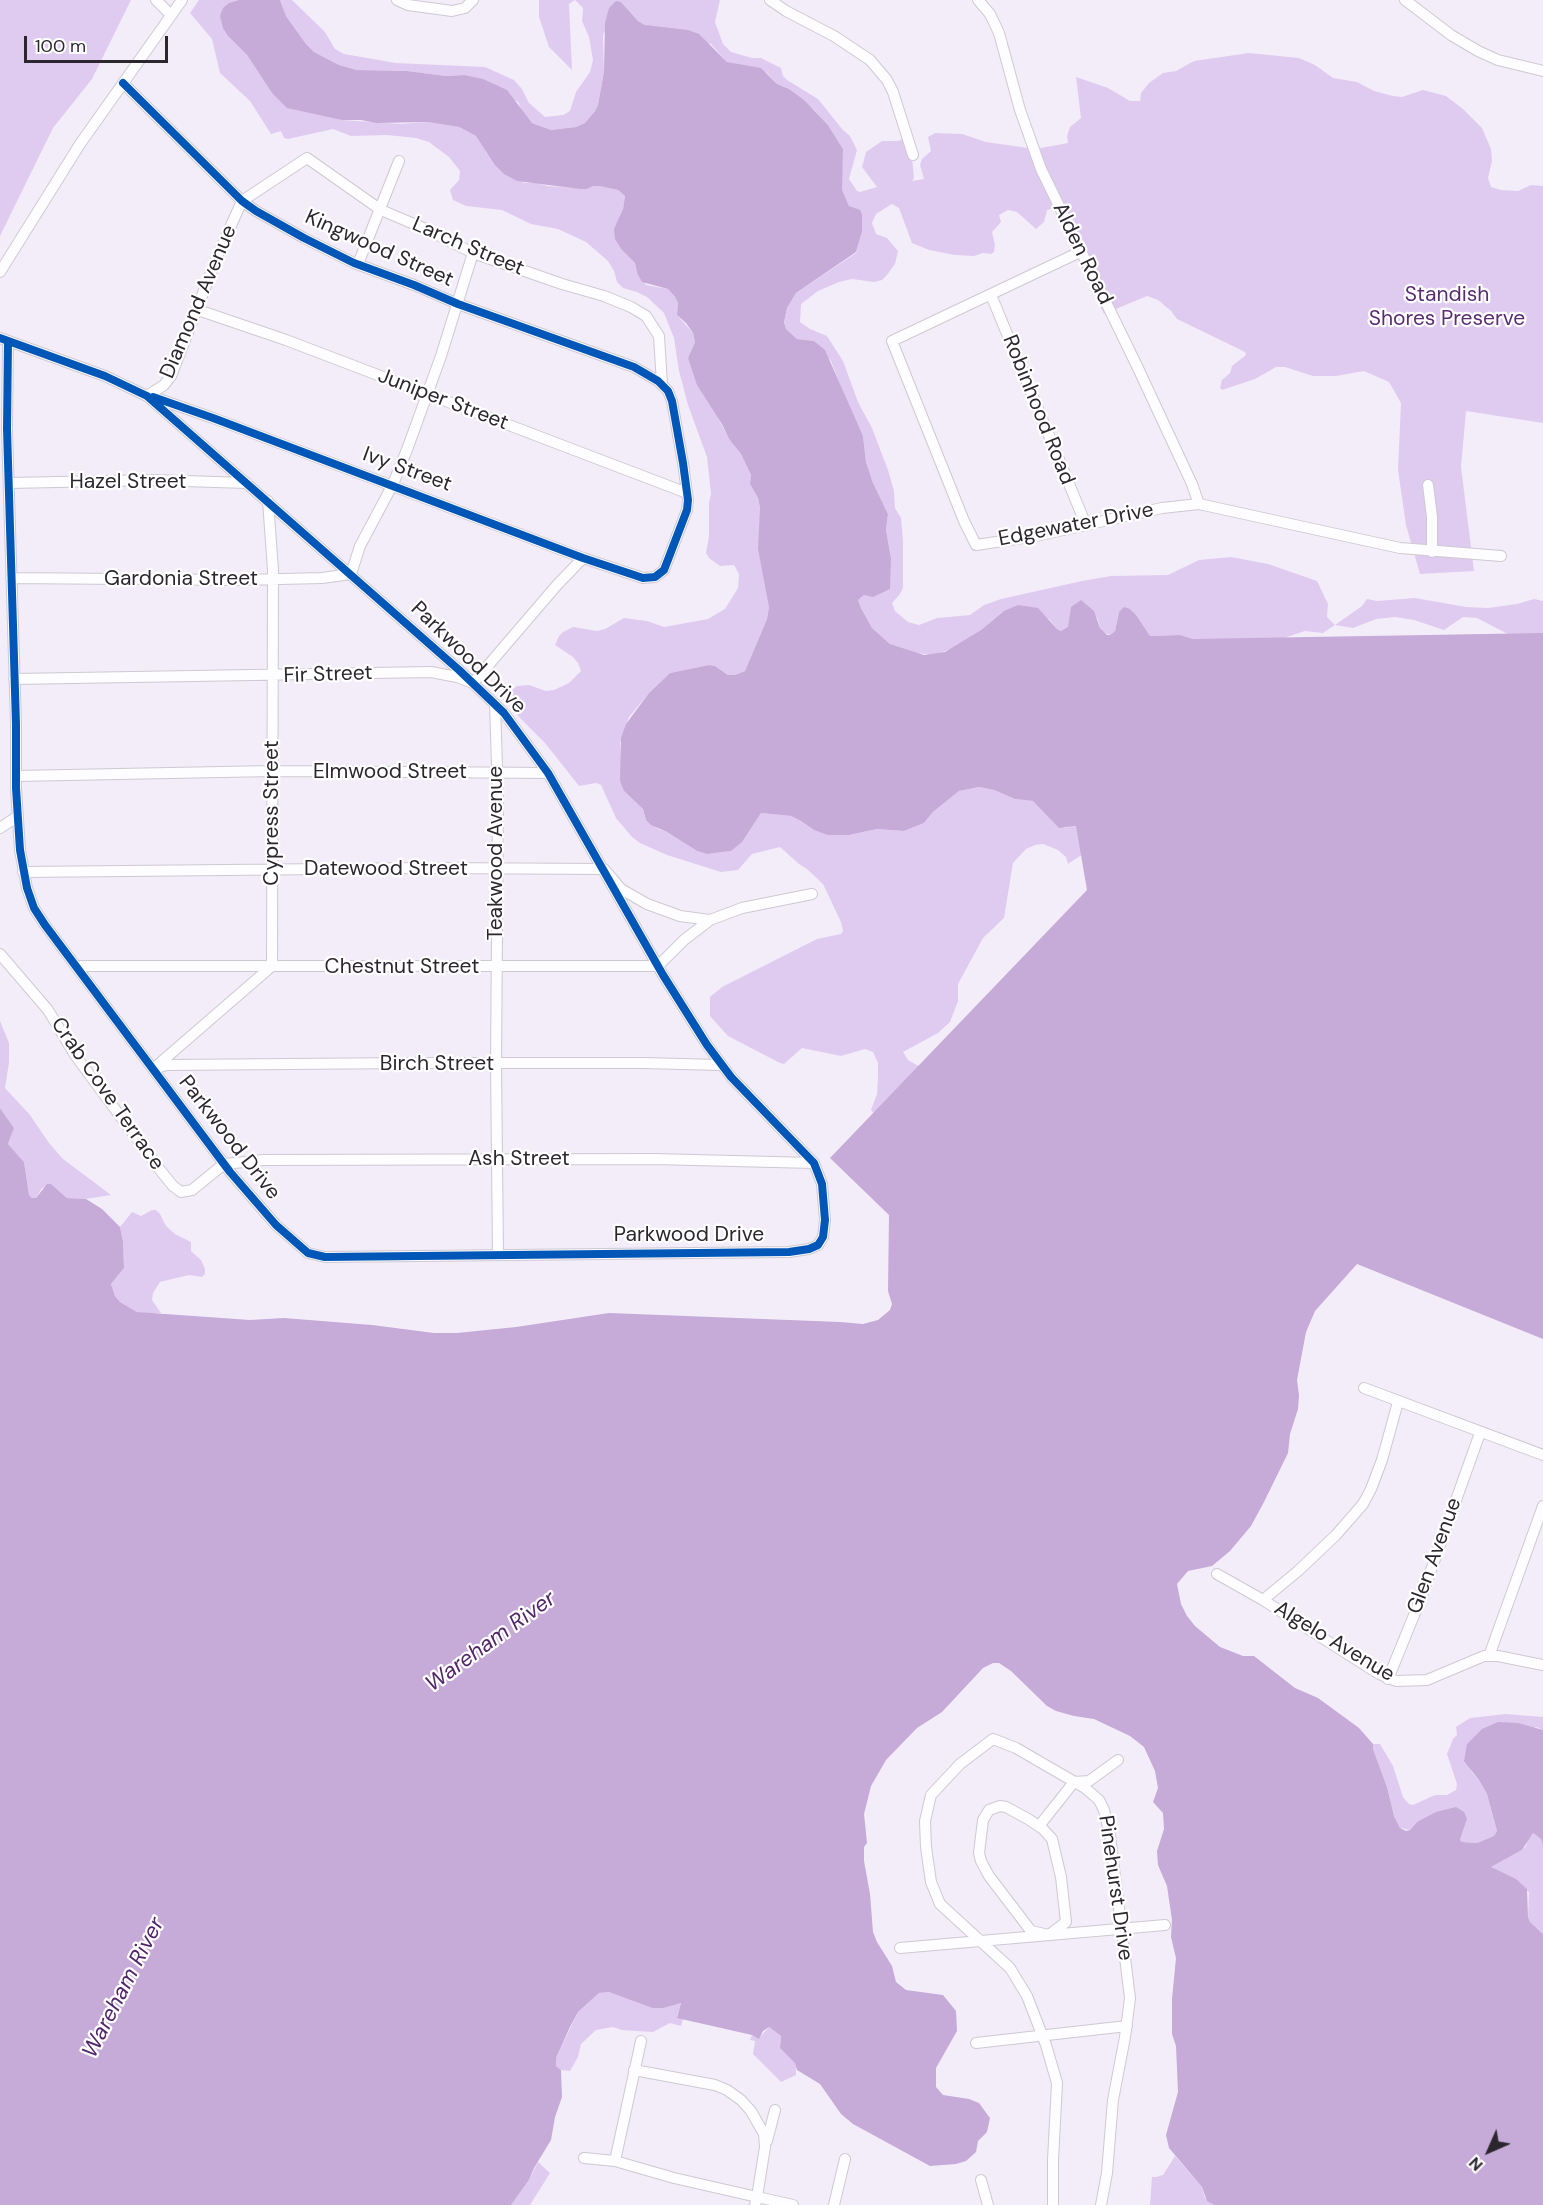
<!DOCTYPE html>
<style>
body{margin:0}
#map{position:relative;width:1543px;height:2205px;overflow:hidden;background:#f3edf9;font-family:"DM Sans",sans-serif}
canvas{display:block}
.north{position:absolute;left:1459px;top:2121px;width:60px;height:60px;-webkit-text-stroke:4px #fff;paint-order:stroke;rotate:225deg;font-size:16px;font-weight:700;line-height:24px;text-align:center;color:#2c272f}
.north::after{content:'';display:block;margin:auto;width:21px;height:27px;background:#2c272f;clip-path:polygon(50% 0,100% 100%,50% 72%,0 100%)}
.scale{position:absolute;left:24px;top:36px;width:144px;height:27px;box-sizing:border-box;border:3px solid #2c272f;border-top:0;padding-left:8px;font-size:18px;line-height:21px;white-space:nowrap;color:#2c272f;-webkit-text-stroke:4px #fff;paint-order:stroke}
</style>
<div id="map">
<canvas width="1543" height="2205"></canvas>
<div class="north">N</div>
<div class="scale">100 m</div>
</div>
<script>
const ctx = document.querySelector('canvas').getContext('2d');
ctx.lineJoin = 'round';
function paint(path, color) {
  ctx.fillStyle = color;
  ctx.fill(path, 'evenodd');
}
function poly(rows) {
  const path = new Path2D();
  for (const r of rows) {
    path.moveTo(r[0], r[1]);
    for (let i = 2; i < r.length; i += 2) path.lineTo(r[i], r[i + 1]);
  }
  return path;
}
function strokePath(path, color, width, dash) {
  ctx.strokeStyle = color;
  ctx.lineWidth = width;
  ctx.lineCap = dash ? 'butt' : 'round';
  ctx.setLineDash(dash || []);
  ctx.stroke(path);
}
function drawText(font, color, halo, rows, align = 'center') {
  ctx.font = font + ' "DM Sans",sans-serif';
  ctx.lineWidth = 4.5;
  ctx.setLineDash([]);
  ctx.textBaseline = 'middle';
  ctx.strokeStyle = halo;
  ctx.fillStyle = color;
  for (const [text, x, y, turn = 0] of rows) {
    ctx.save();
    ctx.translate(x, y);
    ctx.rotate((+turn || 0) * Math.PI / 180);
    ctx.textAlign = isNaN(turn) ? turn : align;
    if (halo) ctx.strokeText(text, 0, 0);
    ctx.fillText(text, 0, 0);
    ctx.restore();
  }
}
paint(poly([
 [0,0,131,0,92,79,53,128,0,236],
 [199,0,239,0,229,3,228,36,247,55,272,93,326,115,342,120,401,124,427,122,459,127,476,136,483,145,487,153,524,183,536,183,548,186,587,189,592,186,599,186,618,190,625,196,623,209,620,215,622,250,635,263,637,273,646,285,668,289,675,297,678,303,677,315,693,333,695,342,688,358,729,439,741,454,751,475,750,484,758,498,760,508,769,607,767,619,745,671,735,675,728,675,715,666,709,665,670,673,649,693,629,717,620,743,624,791,643,809,646,820,658,829,667,832,697,851,707,854,731,851,742,841,761,813,791,816,801,821,814,830,849,835,877,829,904,831,924,823,933,812,959,791,979,787,994,790,1015,799,1033,801,1064,828,1076,826,1083,854,1068,864,1066,857,1058,850,1043,844,1035,845,1026,849,1013,863,1004,918,983,938,958,984,958,1001,950,1022,938,1033,903,1052,908,1060,920,1067,883,1124,871,1110,877,1094,878,1078,878,1063,873,1052,865,1049,841,1056,802,1048,784,1064,780,1063,728,1036,710,1016,710,997,722,987,817,939,841,934,843,931,841,922,823,884,807,869,799,864,780,847,752,854,738,870,721,872,667,855,640,843,632,837,616,818,601,785,596,783,579,786,545,743,519,717,510,699,512,690,517,686,529,685,546,691,554,690,569,683,581,671,578,663,573,657,555,645,559,636,563,632,573,627,597,631,605,629,624,618,647,621,664,627,708,619,725,609,738,588,739,574,734,565,720,566,709,558,706,553,709,536,709,503,711,494,707,457,688,405,679,371,674,338,664,313,647,297,637,292,623,288,617,282,614,271,608,261,586,242,558,229,531,224,502,210,466,206,453,200,450,190,459,180,460,171,449,157,429,142,416,138,387,135,351,136,333,129,288,139,284,138,281,131,271,134,250,101,220,73,212,39,190,13],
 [280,0,292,0,325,32,335,49,344,54,396,63,485,67,514,80,522,89,529,103,545,117,563,115,570,111,576,92,590,72,593,60,589,37,582,21,583,8,575,0,569,4,572,70,549,47,539,17,539,0,720,0,715,22,723,44,731,52,752,58,761,58,781,68,783,76,787,80,818,99,843,130,850,136,857,150,849,179,857,191,860,192,877,187,862,167,866,152,882,141,898,141,905,138,912,157,914,178,912,181,924,179,920,165,922,159,931,151,928,137,935,133,962,134,986,142,1035,149,1068,143,1067,136,1070,127,1081,118,1076,77,1108,88,1130,101,1140,101,1141,93,1149,83,1163,73,1176,71,1194,61,1249,53,1299,58,1315,65,1333,78,1357,82,1374,91,1393,96,1402,97,1423,90,1446,96,1463,109,1482,128,1491,149,1492,161,1488,178,1491,187,1501,190,1518,191,1531,185,1543,186,1543,423,1466,411,1461,467,1474,571,1420,574,1406,525,1398,470,1401,403,1389,382,1364,371,1336,376,1313,376,1285,367,1276,367,1255,379,1222,390,1220,388,1222,380,1230,373,1232,366,1246,355,1245,352,1177,319,1171,311,1158,300,1147,296,1104,314,1081,266,1092,260,1066,206,1052,204,1054,208,1047,210,1044,222,1036,229,1017,212,1008,210,999,215,1001,222,992,232,995,245,994,252,991,254,983,253,974,256,955,255,929,250,912,243,899,208,892,204,876,214,872,223,876,234,887,238,898,251,895,264,887,275,882,280,874,282,852,279,839,282,818,291,801,304,800,322,810,329,827,336,843,361,858,402,872,428,888,470,894,491,895,508,901,518,903,541,903,588,900,594,892,603,895,611,908,622,919,625,937,618,970,615,984,605,1001,599,1082,581,1111,576,1168,575,1199,560,1231,557,1268,564,1317,581,1328,604,1327,617,1335,625,1362,606,1367,599,1377,601,1415,598,1466,607,1488,608,1517,604,1534,599,1543,601,1543,677,1529,645,1477,618,1463,617,1444,630,1414,620,1395,617,1376,619,1353,628,1335,625,1323,633,1305,631,1269,643,1199,641,1179,635,1150,636,1130,609,1119,612,1115,631,1110,635,1101,631,1097,617,1061,631,1057,629,1049,619,1004,611,981,630,956,647,935,655,915,653,890,644,872,628,861,608,858,600,864,595,869,595,891,558,886,530,888,514,873,483,866,462,863,436,849,408,831,361,814,341,797,339,786,329,784,321,787,308,796,293,856,253,862,232,862,213,849,206,841,190,843,149,828,125,814,110,789,89,777,84,767,73,727,62,711,44,645,25,638,21,621,2,603,35,604,71,598,105,595,111,585,123,576,127,551,130,532,123,523,113,518,102,464,75,446,76,407,71,357,70,339,65,314,52,306,44,286,16],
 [0,1021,9,1043,9,1063,5,1088,30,1115,49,1143,63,1159,111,1195,86,1199,67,1198,51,1184,42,1188,36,1198,32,1198,29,1195,24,1162,8,1144,14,1128,0,1108],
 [152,1210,156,1210,160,1214,166,1226,175,1234,191,1242,191,1251,201,1260,205,1269,205,1274,202,1277,189,1275,160,1282,153,1293,152,1300,161,1313,150,1314,137,1312,120,1302,115,1296,111,1284,124,1268,123,1241,120,1227,132,1212,141,1216],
 [1506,1714,1543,1717,1543,1730,1536,1727,1471,1771,1479,1780,1487,1794,1497,1831,1494,1836,1477,1843,1462,1842,1460,1840,1467,1819,1417,1822,1410,1830,1400,1828,1394,1816,1387,1787,1373,1749,1373,1744,1380,1744,1393,1766,1403,1797,1409,1804,1413,1805,1435,1795,1447,1795,1456,1790,1457,1784,1447,1754,1453,1739,1457,1735,1456,1727,1470,1718],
 [1533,1833,1541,1839,1543,1846,1543,1934,1530,1922,1528,1917,1529,1892,1491,1867,1522,1850,1526,1846,1529,1836],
 [609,1992,652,2008,681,2003,677,2017,683,2019,681,2026,670,2023,653,2032,622,2030,613,2027,596,2030,581,2044,578,2057,570,2071,561,2070,556,2066,556,2058,578,2012,599,1993],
 [769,2027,781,2036,780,2048,796,2063,796,2075,781,2082,753,2054,755,2041,750,2040,752,2035,759,2038],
 [1175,2156,1202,2187,1205,2198,1214,2205,1150,2205,1152,2177,1156,2177,1163,2175],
 [538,2162,550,2173,530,2205,511,2205,529,2180]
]), '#e0cbf0');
paint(poly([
 [239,0,280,0,286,16,306,44,314,52,339,65,357,70,407,71,446,76,464,75,483,79,507,90,532,123,551,130,576,127,585,123,595,111,598,105,604,71,605,23,609,8,616,1,621,2,638,21,645,25,688,30,699,34,727,62,761,68,777,84,789,89,804,100,828,125,843,149,842,190,849,206,860,210,862,214,862,232,856,252,796,293,787,308,784,322,786,329,797,339,814,341,825,350,863,436,866,462,873,483,888,514,886,530,891,558,890,589,873,597,864,595,858,600,861,608,872,628,890,644,924,655,945,652,981,630,1004,611,1018,605,1038,608,1057,629,1061,631,1068,627,1071,607,1081,600,1094,611,1100,628,1107,635,1110,635,1115,631,1119,612,1124,607,1130,609,1136,615,1150,636,1180,635,1193,639,1543,633,1543,1339,1357,1264,1315,1311,1306,1332,1297,1380,1299,1395,1298,1409,1290,1434,1288,1453,1264,1502,1251,1526,1230,1551,1212,1566,1188,1571,1177,1584,1181,1604,1187,1616,1195,1626,1220,1647,1243,1656,1254,1656,1295,1688,1318,1698,1359,1728,1373,1744,1373,1749,1387,1787,1394,1816,1400,1828,1406,1831,1410,1830,1417,1822,1436,1812,1456,1807,1464,1812,1467,1819,1460,1840,1462,1842,1477,1843,1494,1836,1497,1831,1487,1794,1479,1780,1464,1761,1467,1744,1482,1729,1498,1722,1518,1723,1543,1730,1543,1846,1541,1839,1533,1833,1522,1850,1491,1867,1516,1879,1527,1889,1528,1917,1530,1922,1543,1934,1543,2205,1214,2205,1207,2201,1202,2187,1169,2148,1166,2135,1178,2092,1176,2046,1172,2034,1172,1999,1176,1958,1171,1937,1172,1920,1167,1886,1158,1865,1157,1851,1164,1829,1163,1813,1153,1802,1158,1788,1155,1771,1144,1747,1130,1736,1094,1719,1074,1716,1056,1711,1047,1706,1011,1671,999,1663,993,1663,983,1668,942,1712,917,1728,886,1760,871,1786,864,1814,867,1843,864,1847,864,1861,870,1894,873,1932,877,1942,892,1966,896,1982,906,1990,943,1995,956,2011,957,2031,936,2068,936,2087,943,2095,969,2099,979,2103,990,2118,987,2132,978,2141,976,2152,966,2161,956,2164,930,2166,853,2124,841,2114,820,2084,797,2070,795,2063,780,2048,781,2036,769,2027,763,2031,759,2039,752,2035,677,2018,681,2003,663,2008,652,2008,609,1992,599,1993,578,2012,570,2027,556,2058,556,2066,561,2070,562,2097,555,2117,551,2140,534,2168,529,2180,511,2205,0,2205,0,1108,14,1128,8,1144,24,1162,29,1195,32,1198,36,1198,47,1184,51,1184,67,1198,86,1199,102,1209,120,1227,123,1241,124,1268,111,1284,115,1296,120,1302,137,1312,250,1320,284,1318,372,1325,434,1333,457,1333,516,1327,609,1313,840,1322,863,1324,878,1320,890,1310,892,1304,888,1291,889,1215,830,1158,1087,890,1076,826,1059,828,1033,801,1015,799,994,790,979,787,959,791,933,812,924,823,904,831,877,829,849,835,828,835,814,830,801,821,791,816,761,813,742,842,731,851,707,854,697,851,667,832,651,825,646,820,643,809,624,791,620,781,621,738,626,724,649,693,670,673,709,665,715,666,728,675,735,675,745,671,767,619,769,607,758,549,760,508,758,498,750,484,751,475,741,454,729,439,722,424,697,385,688,358,695,342,693,333,686,323,677,315,678,303,675,297,668,289,642,282,637,273,635,263,622,250,615,239,614,229,623,209,625,196,618,190,599,186,593,186,587,189,580,189,517,181,504,174,495,165,476,136,459,127,427,122,376,123,361,120,342,120,287,108,272,93,247,55,228,36,223,28,220,16,223,8,229,3]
]), '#c6aad8');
const minor = poly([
 [156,0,171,15],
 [397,0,408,5,452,11,465,8,473,0],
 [770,0,786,11,834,36,870,60,887,80,893,92,913,155],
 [978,0,990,14,999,33,1020,110,1041,169,1137,366,1192,484,1199,504],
 [1405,0,1451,35,1478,51,1498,60,1543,71],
 [123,83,242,201,256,211,304,238,354,263,414,285,458,304,634,367,658,381,668,391,672,401,683,463,688,500,687,510,664,570,655,577,643,578,583,558,213,418,153,397],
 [1082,251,892,341,964,521,976,545,1036,536,1162,508,1199,504,1400,548,1501,556],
 [358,264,399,161],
 [0,272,80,144,182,0],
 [991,295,1086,525],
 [198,310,286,340,687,493],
 [0,338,105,376,147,396,459,670,504,713,548,773,663,975,707,1045,731,1077,814,1163,822,1184,825,1220,823,1237,818,1245,809,1249,789,1252,325,1257,308,1253,276,1225,230,1172,45,925,34,908,27,888,20,850,16,788,16,724,7,429,8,342],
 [147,396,164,385,171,376,219,252,242,201,307,158,381,210,428,230,473,253,562,284,604,296,631,307,646,316,659,336,662,384],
 [9,483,153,480,247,483],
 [1428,485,1432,517,1432,552],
 [11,578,239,580,322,578,351,574,360,546,393,484,408,447,441,356,473,253],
 [14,679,431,672,457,677,473,683,557,585,583,558],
 [495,704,498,797,496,1065,498,1255],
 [16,776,273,771,548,773],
 [0,828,18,816],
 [23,872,428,868,604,869,621,889,647,904,680,916,710,920,742,908,812,894],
 [0,954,48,1010,75,1055,160,1170,173,1186,181,1192,192,1190,224,1164,264,1160,653,1159,814,1163],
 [76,966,658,966,684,940,710,920],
 [156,1068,167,1065,412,1063,643,1063,721,1065],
 [153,1069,272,966,273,570,268,501],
 [1364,1388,1543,1455],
 [1217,1574,1263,1600,1379,1674,1396,1681,1427,1680,1484,1656,1498,1656,1543,1665],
 [1263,1600,1298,1571,1336,1535,1363,1504,1371,1489,1382,1460,1398,1402],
 [1489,1656,1543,1506],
 [1388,1679,1421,1598,1480,1433],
 [1000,1806,1006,1807,1028,1819,1043,1829,1052,1839,1061,1877,1066,1922,1049,1935,1031,1931,989,1876,981,1861,979,1853,983,1820,989,1810,1000,1806],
 [1039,1826,1074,1782,1089,1781,1118,1760],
 [900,1948,1165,1925],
 [976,2043,1127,2026],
 [634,2070,715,2085,727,2090,741,2100,751,2111,764,2134,765,2147,757,2197,793,2205],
 [767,2141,775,2110],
 [584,2158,615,2161,641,2041],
 [615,2161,674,2178,757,2197,755,2205],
 [981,2180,988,2205],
 [834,2205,845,2159],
 [1053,2205,1053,2160,1057,2083,1046,2045,1027,1996,1010,1968,940,1904,931,1882,926,1847,925,1821,931,1795,960,1764,993,1739,1016,1748,1085,1788,1099,1800,1104,1810,1110,1836,1130,1998,1125,2037,1113,2100,1107,2173,1101,2205]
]);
strokePath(minor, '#cec9d2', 12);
strokePath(minor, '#fdfcfe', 10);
strokePath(poly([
 [123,83,242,201,256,211,304,238,354,263,414,285,458,304,634,367,658,381,668,391,672,401,683,463,688,500,687,510,664,570,655,577,643,578,583,558,213,418,153,397],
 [0,338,105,376,147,396,459,670,504,713,548,773,663,975,707,1045,731,1077,814,1163,822,1184,825,1220,823,1237,818,1245,809,1249,789,1252,325,1257,308,1253,276,1225,230,1172,45,925,34,908,27,888,20,850,16,788,16,724,7,429,8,342]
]), '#0057b8', 8);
drawText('21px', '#2c272f', '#fff', [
 ["Larch Street",468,247,23],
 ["Kingwood Street",379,249,24],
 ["Alden Road",1082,254,64],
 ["Diamond Avenue",199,302,-67],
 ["Juniper Street",443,400,21],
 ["Robinhood Road",1038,410,68],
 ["Ivy Street",407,470,20],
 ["Hazel Street",128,482],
 ["Edgewater Drive",1076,525,-11],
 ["Gardonia Street",181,579],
 ["Parkwood Drive",468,658,44],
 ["Fir Street",328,675,-2],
 ["Elmwood Street",390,772],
 ["Cypress Street",272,813,-90],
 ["Teakwood Avenue",496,853,-90],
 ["Datewood Street",386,869],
 ["Chestnut Street",402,967],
 ["Birch Street",437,1064],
 ["Crab Cove Terrace",107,1094,55],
 ["Parkwood Drive",229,1138,52],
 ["Ash Street",519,1159],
 ["Parkwood Drive",689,1235],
 ["Glen Avenue",1435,1556,-70],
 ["Algelo Avenue",1334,1642,31],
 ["Pinehurst Drive",1115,1888,82]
]);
drawText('21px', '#592c74', '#fff', [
 ["Standish",1447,295],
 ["Shores Preserve",1447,319]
]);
drawText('italic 22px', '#51246b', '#fff', [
 ["Wareham River",491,1642,-36],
 ["Wareham River",124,1988,-63]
]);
</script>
